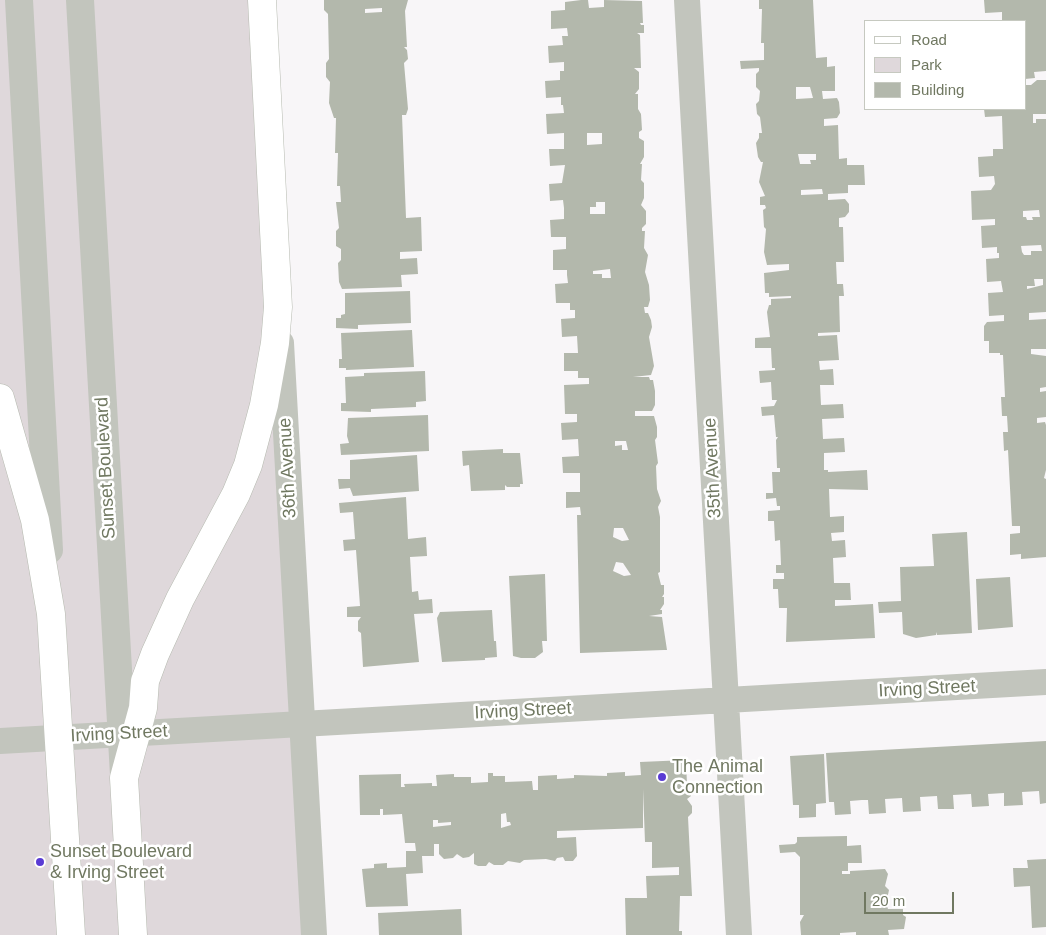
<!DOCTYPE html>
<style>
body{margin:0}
#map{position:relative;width:1046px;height:935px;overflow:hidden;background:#f8f6f8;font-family:Arial,sans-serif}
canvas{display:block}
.legend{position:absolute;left:864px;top:20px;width:162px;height:90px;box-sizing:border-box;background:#fff;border:1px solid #c6c9c0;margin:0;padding:6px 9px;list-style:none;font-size:15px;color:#707861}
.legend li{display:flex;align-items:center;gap:10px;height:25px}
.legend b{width:25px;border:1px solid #c6c9c0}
.scale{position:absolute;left:864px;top:892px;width:90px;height:22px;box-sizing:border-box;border:2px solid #707861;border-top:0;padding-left:6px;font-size:15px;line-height:18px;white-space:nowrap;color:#707861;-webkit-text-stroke:4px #fff;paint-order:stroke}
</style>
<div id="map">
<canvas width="1046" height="935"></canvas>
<ul class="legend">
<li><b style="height:6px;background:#fff"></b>Road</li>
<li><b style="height:14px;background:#dfd8db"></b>Park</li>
<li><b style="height:14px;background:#b3b8ac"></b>Building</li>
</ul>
<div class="scale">20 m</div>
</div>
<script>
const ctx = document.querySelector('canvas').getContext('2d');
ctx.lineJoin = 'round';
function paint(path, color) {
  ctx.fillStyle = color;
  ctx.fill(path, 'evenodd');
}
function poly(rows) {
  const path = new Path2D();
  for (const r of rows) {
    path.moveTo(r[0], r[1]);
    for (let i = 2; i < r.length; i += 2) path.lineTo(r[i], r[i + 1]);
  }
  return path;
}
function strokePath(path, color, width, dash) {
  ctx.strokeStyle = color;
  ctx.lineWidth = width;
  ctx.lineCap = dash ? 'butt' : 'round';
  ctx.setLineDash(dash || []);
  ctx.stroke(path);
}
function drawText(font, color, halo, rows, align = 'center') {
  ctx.font = font + ' Arial,sans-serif';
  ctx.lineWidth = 5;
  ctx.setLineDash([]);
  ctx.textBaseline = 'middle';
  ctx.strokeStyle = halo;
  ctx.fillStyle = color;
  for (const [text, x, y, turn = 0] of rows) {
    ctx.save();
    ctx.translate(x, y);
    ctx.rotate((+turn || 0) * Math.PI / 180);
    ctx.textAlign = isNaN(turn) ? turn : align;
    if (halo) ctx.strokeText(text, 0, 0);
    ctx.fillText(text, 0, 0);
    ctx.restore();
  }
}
paint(poly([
 [0,0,261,0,314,935,0,935]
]), '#dfd8db');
paint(poly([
 [324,0,408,0,405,11,407,47,404,47,407,50,408,59,404,63,408,109,406,115,402,115,406,218,421,217,422,251,400,252,400,259,417,258,418,274,401,275,402,287,342,289,339,282,338,263,341,260,341,249,336,246,336,231,339,228,336,202,341,202,340,186,337,186,338,153,335,153,336,118,334,118,329,103,330,82,326,77,326,63,329,59,328,14,324,10],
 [382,8,382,12,365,13,365,9],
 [581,0,588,0,589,8,604,7,604,0,642,1,643,23,640,23,641,25,644,25,644,33,637,33,640,35,641,68,634,68,639,72,639,89,635,94,638,94,638,109,641,114,642,130,639,132,639,138,644,141,644,157,640,164,642,164,641,180,644,183,644,198,641,205,646,211,646,224,642,228,642,231,645,231,644,248,648,255,645,272,649,285,650,300,648,307,644,307,645,313,648,313,651,320,652,327,649,337,654,366,651,375,633,377,649,377,650,380,653,380,655,391,655,405,652,411,635,411,635,416,654,416,657,427,657,437,655,440,658,463,656,466,657,489,661,501,658,507,660,517,660,572,658,573,661,585,664,585,664,594,662,597,664,597,664,604,660,610,662,610,662,614,649,616,662,617,667,650,664,650,580,653,577,515,581,515,580,507,566,508,566,492,580,492,580,473,563,473,562,457,579,456,578,439,562,440,561,423,577,422,577,414,565,414,564,385,589,384,589,378,578,378,578,371,564,371,564,353,578,353,577,336,562,337,561,319,575,318,575,310,570,310,570,303,556,303,555,284,568,283,567,275,567,270,553,270,553,250,566,249,566,237,551,237,550,220,564,219,564,208,563,200,550,201,549,184,562,183,565,165,550,166,549,149,564,149,564,133,547,134,546,114,564,113,563,105,561,105,561,97,546,98,545,81,560,80,560,71,564,71,564,62,549,63,548,46,563,45,562,36,568,36,567,28,551,29,551,11,565,10,565,2],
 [587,133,602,133,602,144,587,145],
 [596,202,605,202,605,214,590,214,590,207,596,207],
 [610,269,611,278,602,278,602,274,593,274,593,271],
 [615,441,626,441,628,450,622,450,622,445,615,446],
 [614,528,623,528,629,540,622,541,613,537],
 [616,562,623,563,631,575,624,576,613,571],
 [759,0,813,0,816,58,827,57,827,67,835,66,835,91,822,91,823,99,837,98,839,102,840,113,837,118,824,119,824,126,838,125,839,159,847,158,847,165,864,165,865,185,848,185,848,193,828,194,828,200,845,199,849,204,849,212,845,217,839,218,839,227,843,227,844,262,836,262,837,284,843,284,844,296,839,296,840,332,818,333,818,336,837,335,839,360,819,361,820,370,833,369,834,385,820,385,821,405,843,404,844,418,822,419,823,439,844,438,845,452,824,453,824,470,828,470,828,472,867,470,868,490,829,489,830,517,844,516,844,532,831,533,832,541,845,540,846,557,833,558,834,583,850,583,851,600,835,600,835,606,873,604,875,638,786,642,787,608,779,608,778,589,773,589,773,579,784,579,784,573,776,573,776,565,781,565,780,540,775,541,774,521,768,521,768,511,780,510,780,506,777,506,776,498,766,499,766,493,773,493,772,472,780,472,780,468,777,468,776,440,778,437,776,437,774,415,762,416,761,407,774,406,777,400,772,400,771,382,760,383,759,371,775,370,775,368,772,368,771,348,755,348,755,338,770,337,767,312,769,305,771,305,771,299,791,298,791,296,769,297,769,293,765,293,764,273,789,270,789,264,767,265,764,252,766,229,764,227,763,210,766,208,765,205,760,205,760,197,765,196,759,182,763,162,761,162,758,157,756,143,759,138,759,133,762,133,760,117,757,114,756,104,759,101,760,91,756,87,756,74,759,71,759,68,741,69,740,61,764,60,764,43,761,43,762,9,759,9],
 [796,87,810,87,813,98,796,99],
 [798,154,816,154,816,160,810,160,811,164,800,164],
 [822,189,823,194,801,195,801,190],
 [984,0,1046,0,1046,71,1034,72,1035,78,1025,79,1025,21,1002,21,1002,12,985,13],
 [1037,80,1046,80,1046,114,1033,114,1033,123,1036,123,1036,119,1046,119,1046,312,1029,313,1029,320,1046,319,1046,349,1031,349,1031,354,1046,356,1046,387,1040,388,1040,392,1046,391,1046,417,1037,418,1037,423,1045,422,1046,425,1046,470,1044,478,1046,479,1046,557,1021,559,1021,554,1010,555,1010,534,1020,533,1020,526,1012,526,1008,450,1004,451,1003,432,1008,432,1007,416,1002,416,1001,397,1005,397,1003,355,1000,355,1000,353,989,353,989,341,984,341,984,326,987,322,1004,321,1004,315,989,316,988,293,1003,292,1001,281,987,282,986,259,999,258,999,253,997,253,997,247,982,248,981,226,995,225,995,219,972,220,971,191,991,190,995,184,994,176,979,177,978,157,993,156,993,149,1003,149,1002,116,985,117,984,109,1025,109,1025,85,1031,85],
 [1039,210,1040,217,1032,217,1033,220,1027,220,1026,217,1023,217,1023,211],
 [1041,245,1042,251,1031,251,1031,255,1024,255,1022,252,1021,246],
 [1034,279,1043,279,1043,285,1027,289,1027,286,1035,286],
 [410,291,411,323,358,325,358,329,336,328,336,318,341,318,341,315,345,314,345,293],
 [412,330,414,367,346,370,346,368,339,368,339,359,342,359,341,333],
 [425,371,426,401,416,402,416,407,371,409,371,412,341,411,341,403,346,403,345,377,364,376,364,373],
 [428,415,429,451,341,455,340,444,349,443,347,436,348,418],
 [503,449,503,453,520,453,523,484,520,484,520,487,507,487,505,485,505,490,471,491,469,465,463,466,462,451],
 [417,455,419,491,353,496,350,488,339,489,338,479,350,479,350,460],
 [406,497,408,539,426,537,427,556,410,557,412,592,418,591,419,600,432,599,433,613,414,614,419,662,363,667,361,633,358,631,358,621,361,617,347,617,347,607,360,606,356,550,344,551,343,540,355,539,353,512,340,513,339,503],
 [967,532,972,633,937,635,936,632,936,635,916,638,903,634,902,612,879,613,878,602,901,601,900,567,934,566,932,534],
 [545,574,547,641,542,641,543,652,535,658,521,658,513,656,509,576],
 [1010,577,1013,627,978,630,976,579],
 [492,610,494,641,496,641,497,657,485,658,485,660,442,662,437,618,440,612],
 [1046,741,1046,803,1040,804,1039,791,1022,792,1023,805,1004,806,1004,793,988,794,989,806,972,807,971,794,953,795,954,809,938,809,937,796,920,797,921,811,903,812,902,798,885,799,886,813,869,814,868,800,862,800,850,801,851,814,835,815,834,802,829,802,826,753],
 [824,754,826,803,816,804,816,817,799,818,799,805,793,805,790,756],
 [686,760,687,785,691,789,691,796,687,799,692,806,692,813,688,817,692,896,680,896,679,931,682,931,682,935,626,935,625,898,647,898,646,876,679,875,679,867,652,868,652,842,645,842,643,789,643,828,557,831,557,838,576,837,577,856,573,861,565,861,563,857,557,858,555,861,546,859,524,860,520,863,508,861,503,865,494,865,489,862,486,866,478,866,474,864,474,853,469,857,463,858,457,854,453,858,444,859,439,854,439,844,434,844,434,856,422,856,423,873,406,874,408,906,366,907,362,869,374,868,374,864,387,863,387,868,406,867,406,851,416,851,415,843,405,843,402,814,383,815,383,809,380,809,380,815,360,815,359,775,401,774,401,787,405,787,404,784,432,783,432,786,437,786,436,775,454,774,454,777,471,777,471,783,488,782,488,773,493,773,493,776,505,776,505,782,532,781,533,790,538,790,538,776,557,775,557,779,574,778,574,775,607,776,607,773,625,772,625,776,641,775,640,762],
 [506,813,507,822,510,822,511,825,501,828,501,814],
 [433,820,438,820,438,823,451,822,451,825,433,827],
 [847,836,847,846,861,845,862,863,848,863,848,871,842,871,842,874,850,874,850,871,885,869,888,874,885,886,889,890,886,904,888,909,903,909,903,915,906,917,904,929,888,930,889,935,856,935,856,932,840,933,840,935,801,935,800,922,804,915,800,915,800,857,795,852,780,853,779,845,795,844,797,842,797,837],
 [1046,859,1046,927,1032,928,1030,886,1014,887,1013,868,1028,868,1027,860],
 [461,909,462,935,379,935,378,913]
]), '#b3b8ac');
const secondary = poly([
 [0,398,35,520,51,614,71,935],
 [133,935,124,778,143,708,145,681,155,654,180,599,236,494,248,465,264,405,275,343,278,307,262,0]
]);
strokePath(secondary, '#b6bab0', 29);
strokePath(poly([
 [687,0,739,935],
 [281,343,314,935],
 [0,741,1046,682]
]), '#c2c5bd', 26);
strokePath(poly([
 [19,0,49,550],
 [80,0,124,775]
]), '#c2c5bd', 28);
strokePath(secondary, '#fff', 28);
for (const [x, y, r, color] of [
 [662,777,5,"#593bd4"],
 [40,862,5,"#593bd4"]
]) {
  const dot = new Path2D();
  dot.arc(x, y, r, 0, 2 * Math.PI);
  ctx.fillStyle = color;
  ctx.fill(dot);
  strokePath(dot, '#fff', 2);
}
drawText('18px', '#707861', '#fff', [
 ["Sunset Boulevard",106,468,-93],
 ["36th Avenue",288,468,-93],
 ["35th Avenue",713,468,-93],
 ["Irving Street",927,689,-3],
 ["Irving Street",523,711,-3],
 ["Irving Street",119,734,-3]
]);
drawText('18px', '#707861', '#fff', [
 ["The Animal",672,767],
 ["Connection",672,788],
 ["Sunset Boulevard",50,852],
 ["& Irving Street",50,873]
], 'left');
</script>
